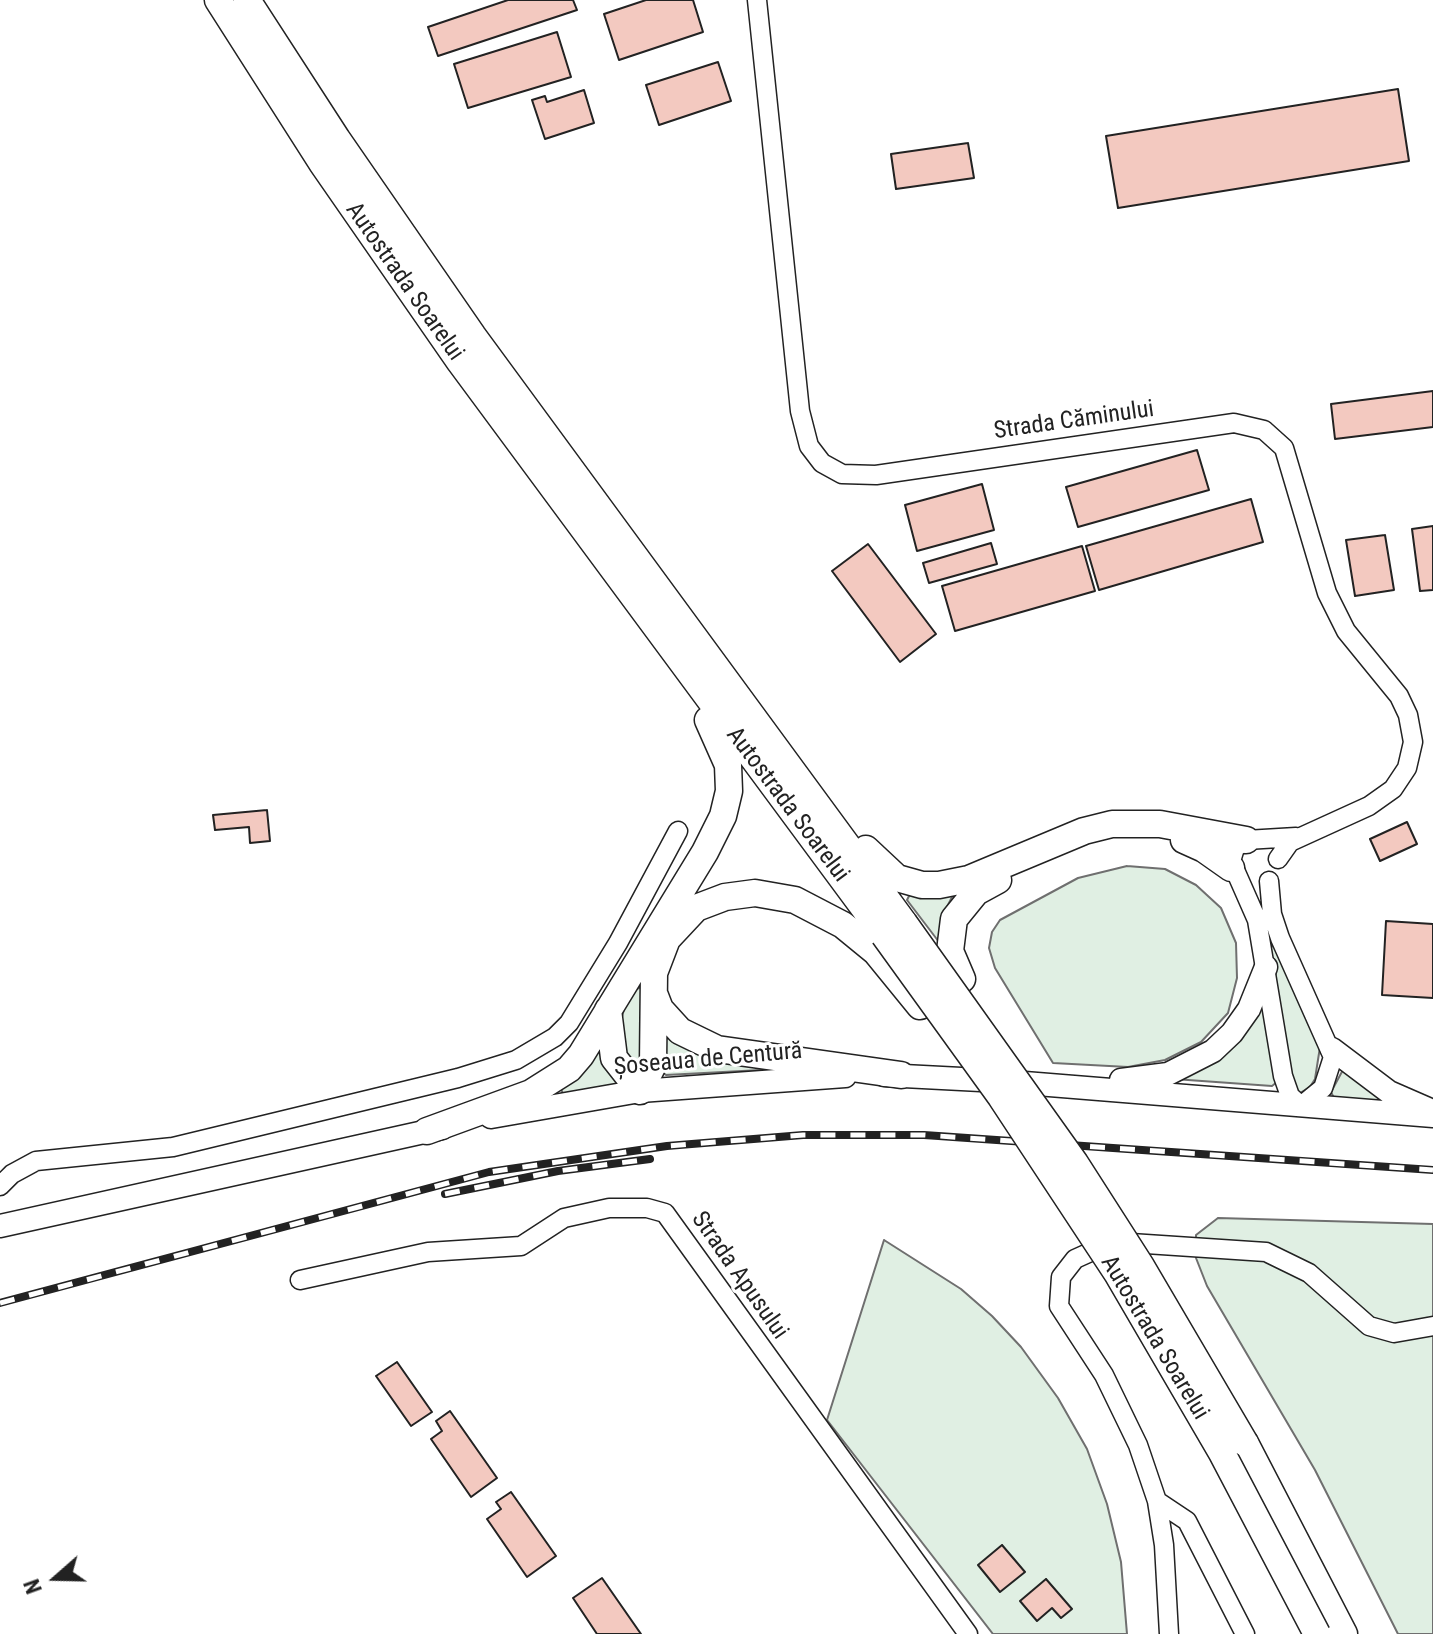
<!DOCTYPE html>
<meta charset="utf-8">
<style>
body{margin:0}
#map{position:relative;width:1433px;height:1634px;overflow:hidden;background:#fff;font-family:"Roboto Condensed",sans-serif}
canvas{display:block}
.north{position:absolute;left:16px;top:1538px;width:80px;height:80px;-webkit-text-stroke:6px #fff;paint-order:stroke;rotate:250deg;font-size:22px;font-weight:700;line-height:32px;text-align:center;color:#222}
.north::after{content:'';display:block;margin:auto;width:28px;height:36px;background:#222;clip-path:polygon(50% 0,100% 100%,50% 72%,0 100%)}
</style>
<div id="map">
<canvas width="1433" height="1634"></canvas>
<div class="north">N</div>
</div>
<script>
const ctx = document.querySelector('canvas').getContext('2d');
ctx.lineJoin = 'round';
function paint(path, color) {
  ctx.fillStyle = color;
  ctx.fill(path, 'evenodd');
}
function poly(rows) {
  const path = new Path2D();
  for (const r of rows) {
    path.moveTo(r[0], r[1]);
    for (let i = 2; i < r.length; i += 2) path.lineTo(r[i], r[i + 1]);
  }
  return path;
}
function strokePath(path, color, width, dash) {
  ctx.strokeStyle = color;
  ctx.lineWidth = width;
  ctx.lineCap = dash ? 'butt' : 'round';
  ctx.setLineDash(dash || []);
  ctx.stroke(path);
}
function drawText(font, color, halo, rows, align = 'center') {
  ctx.font = font + ' "Roboto Condensed",sans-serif';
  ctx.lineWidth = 6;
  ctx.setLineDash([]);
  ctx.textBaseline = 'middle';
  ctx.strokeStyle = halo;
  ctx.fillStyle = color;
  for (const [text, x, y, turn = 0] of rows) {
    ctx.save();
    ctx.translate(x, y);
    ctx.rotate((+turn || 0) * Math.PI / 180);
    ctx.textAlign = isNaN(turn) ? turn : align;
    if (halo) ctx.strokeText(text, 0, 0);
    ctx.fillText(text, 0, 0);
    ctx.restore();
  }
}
const green = poly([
 [1127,866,1165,869,1196,885,1221,908,1236,943,1237,978,1228,1013,1201,1042,1165,1060,1128,1067,1053,1063,995,968,989,948,992,932,1000,920,1078,878,1127,866],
 [910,894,953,895,943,915,939,942,907,900,910,894],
 [1272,946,1278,947,1320,1047,1315,1079,1310,1087,1300,1093,1295,1092,1268,952,1272,946],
 [644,986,646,1069,627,1067,621,1021,626,1001,634,990,644,986],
 [1264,1003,1277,1082,1272,1086,1174,1079,1264,1003],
 [663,1030,765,1066,761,1070,666,1075,662,1072,663,1030],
 [600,1043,620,1079,617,1085,563,1094,560,1086,600,1043],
 [1344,1068,1351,1070,1385,1103,1334,1098,1331,1092,1344,1068],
 [1218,1218,1433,1224,1433,1634,1398,1634,1315,1470,1207,1286,1196,1258,1196,1235,1218,1218],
 [884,1240,961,1289,992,1316,1021,1347,1058,1398,1087,1449,1107,1504,1121,1562,1127,1634,993,1634,827,1420,884,1240]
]);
paint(green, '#e0efe3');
strokePath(green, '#6f6f6f', 2);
const building = poly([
 [508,0,573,0,577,10,438,56,428,27,508,0],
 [646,0,693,0,703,32,619,60,604,14,646,0],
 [557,32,571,77,468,108,454,64,557,32],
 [718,62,731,101,659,125,646,85,718,62],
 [1398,89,1409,161,1118,208,1106,136,1398,89],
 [584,90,594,123,545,139,532,100,545,96,547,102,584,90],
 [968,143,974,178,896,189,891,154,968,143],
 [1433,391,1433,427,1335,439,1331,404,1433,391],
 [1197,450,1209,490,1078,527,1066,487,1197,450],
 [982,484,994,530,917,551,905,505,982,484],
 [1251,499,1263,542,1099,590,1086,546,1251,499],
 [1433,526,1433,590,1420,591,1412,529,1433,526],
 [1385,535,1394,590,1355,596,1346,540,1385,535],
 [991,543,997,564,929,583,923,563,991,543],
 [868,544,936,634,900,662,832,571,868,544],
 [1082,546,1095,591,955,631,942,586,1082,546],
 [267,810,270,841,250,843,249,827,215,830,213,815,267,810],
 [1407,822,1417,844,1380,861,1370,839,1407,822],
 [1386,921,1433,924,1433,998,1382,995,1386,921],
 [397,1362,432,1412,411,1426,376,1376,397,1362],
 [450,1411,497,1478,471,1497,431,1439,442,1431,436,1421,450,1411],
 [511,1492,556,1556,527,1577,487,1519,501,1509,496,1502,511,1492],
 [1002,1545,1025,1572,1000,1592,978,1565,1002,1545],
 [602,1578,641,1634,597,1634,573,1598,602,1578],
 [1046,1579,1072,1609,1061,1618,1052,1608,1037,1621,1020,1601,1046,1579]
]);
paint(building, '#f3c9c0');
strokePath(building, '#222', 2);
const minor = poly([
 [757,0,800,411,809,446,822,463,842,474,876,475,1234,423,1264,430,1284,448,1327,593,1346,631,1399,696,1408,715,1413,742,1407,768,1393,789,1369,806,1290,842,1278,859],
 [1269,881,1272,914,1280,938,1333,1057,1323,1088,1301,1106,1290,1096,1283,1076,1257,920,1231,861,1235,848,1246,840,1296,837],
 [0,1186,12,1174,36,1161,173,1147,458,1078,516,1060,555,1037,569,1023,618,943,678,831],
 [300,1280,428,1252,521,1246,564,1218,609,1208,647,1208,665,1213,968,1634],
 [1157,1501,1187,1521,1245,1634],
 [1169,1634,1164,1545,1157,1501,1138,1445,1104,1375,1059,1306,1061,1277,1075,1259,1106,1245,1131,1243,1266,1252,1309,1273,1369,1326,1394,1333,1433,1326]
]);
const major = poly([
 [1332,1049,1389,1092,1428,1109],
 [884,1075,1000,1081,1433,1116],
 [1121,1080,1168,1074,1213,1051,1232,1033,1249,1009,1266,967],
 [491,1117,640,1091,845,1076],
 [0,1226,442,1128]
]);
const highway = poly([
 [218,0,322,163,460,362,884,935],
 [247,0,337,139,473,336,904,923],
 [1184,840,1204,849,1231,868],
 [866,849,897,878,922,885,939,885,969,879,1084,831,1112,824,1160,824,1246,840],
 [962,979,950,951,954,919,976,892,998,880],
 [655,996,660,1009,680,1031,717,1049,901,1075],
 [608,1010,614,1058,640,1091,653,1065,654,973,667,939,696,908,725,897,755,893,795,900,843,925,876,952,920,1006],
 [427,1131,531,1093,569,1069,581,1055,705,852,723,816,729,791,728,765,708,720],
 [1245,1443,1344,1634]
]);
strokePath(minor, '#222', 21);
strokePath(major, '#222', 25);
strokePath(highway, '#222', 29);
strokePath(minor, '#fff', 18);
strokePath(major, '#fff', 22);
strokePath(highway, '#fff', 26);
const rail = poly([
 [445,1194,558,1171,650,1159],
 [0,1303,489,1172,667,1146,803,1135,924,1135,1433,1170]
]);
strokePath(rail, '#222', 8);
strokePath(rail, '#fff', 5, [15]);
const highwayBridge = poly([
 [904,923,1075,1163,1141,1266,1245,1443],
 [884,935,1001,1097,1117,1273,1222,1453,1317,1634]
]);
strokePath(highwayBridge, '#222', 29, []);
strokePath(highwayBridge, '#fff', 26);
drawText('24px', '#222', '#fff', [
 ["Autostrada Soarelui",404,282,55],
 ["Strada Căminului",1074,421,-8],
 ["Autostrada Soarelui",787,805,53],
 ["Șoseaua de Centură",708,1060,-5],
 ["Strada Apusului",739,1276,55],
 ["Autostrada Soarelui",1154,1338,59]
]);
</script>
